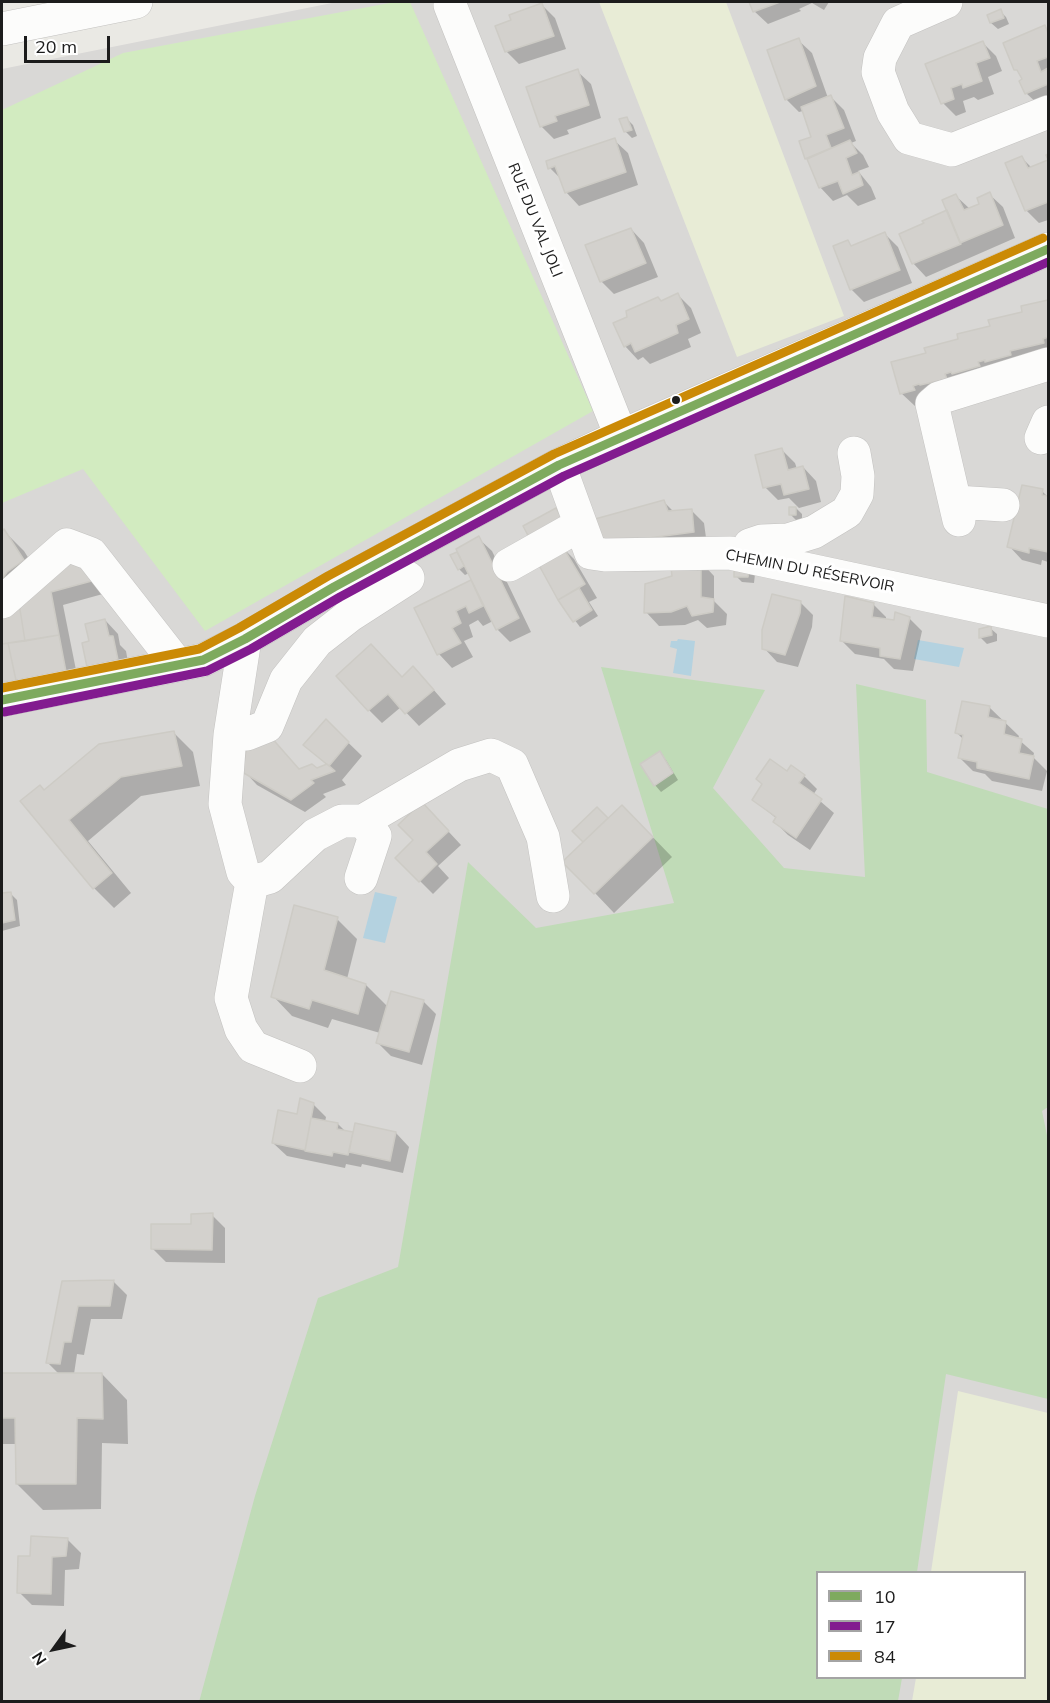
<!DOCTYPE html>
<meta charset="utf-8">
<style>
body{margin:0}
#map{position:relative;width:1050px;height:1703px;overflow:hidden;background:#eae9e4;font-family:Mulish,sans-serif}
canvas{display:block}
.frame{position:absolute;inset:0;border:3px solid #1c1c1c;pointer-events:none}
.legend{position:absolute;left:816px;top:1571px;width:210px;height:108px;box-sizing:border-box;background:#fff;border:2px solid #a4a4a4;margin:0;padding:8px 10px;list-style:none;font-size:18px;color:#1c1c1c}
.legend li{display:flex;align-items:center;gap:12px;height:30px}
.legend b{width:30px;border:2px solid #a4a4a4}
.north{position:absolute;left:24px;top:1619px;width:60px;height:60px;-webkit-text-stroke:4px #fff;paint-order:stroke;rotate:237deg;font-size:16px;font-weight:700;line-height:24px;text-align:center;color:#1c1c1c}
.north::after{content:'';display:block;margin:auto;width:21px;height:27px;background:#1c1c1c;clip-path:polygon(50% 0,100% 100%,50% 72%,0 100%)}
.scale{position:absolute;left:24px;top:36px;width:86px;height:27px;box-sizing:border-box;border:3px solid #1c1c1c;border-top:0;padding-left:8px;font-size:18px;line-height:21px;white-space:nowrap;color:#1c1c1c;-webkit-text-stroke:4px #fff;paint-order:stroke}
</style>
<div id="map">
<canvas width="1050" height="1703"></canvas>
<div class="frame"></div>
<ul class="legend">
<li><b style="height:8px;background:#7eaa5e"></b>10</li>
<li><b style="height:8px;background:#821b8f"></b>17</li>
<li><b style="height:8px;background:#cb8a06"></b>84</li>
</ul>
<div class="north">N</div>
<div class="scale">20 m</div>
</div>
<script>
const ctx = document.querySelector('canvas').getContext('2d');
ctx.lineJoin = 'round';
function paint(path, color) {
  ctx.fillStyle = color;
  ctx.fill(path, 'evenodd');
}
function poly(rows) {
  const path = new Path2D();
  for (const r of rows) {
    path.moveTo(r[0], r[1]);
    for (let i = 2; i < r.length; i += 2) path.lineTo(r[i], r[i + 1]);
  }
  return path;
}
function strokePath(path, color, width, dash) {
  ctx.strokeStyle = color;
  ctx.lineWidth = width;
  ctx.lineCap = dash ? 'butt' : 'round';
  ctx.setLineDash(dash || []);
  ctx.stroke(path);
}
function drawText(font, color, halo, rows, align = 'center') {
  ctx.font = font + ' Mulish,sans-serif';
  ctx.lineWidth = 6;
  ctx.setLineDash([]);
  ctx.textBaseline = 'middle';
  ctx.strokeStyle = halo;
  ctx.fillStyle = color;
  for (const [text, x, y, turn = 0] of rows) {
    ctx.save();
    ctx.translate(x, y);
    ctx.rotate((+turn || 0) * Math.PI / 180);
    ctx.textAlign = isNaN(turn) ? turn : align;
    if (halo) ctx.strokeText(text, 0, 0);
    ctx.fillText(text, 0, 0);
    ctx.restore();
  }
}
paint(poly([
 [337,2,1048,2,1048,1701,2,1702,2,69],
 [818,1572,1024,1572,1024,1678,818,1678]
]), '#d9d8d6');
paint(poly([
 [599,2,726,2,844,316,737,357],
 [958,1391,1048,1413,1048,1701,912,1701,916,1678,1024,1678,1024,1572,931,1572]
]), '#e8ecd6');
paint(poly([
 [395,2,410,2,593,411,205,631,83,469,2,503,2,110,123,53]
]), '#d2ebc0');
paint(poly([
 [601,667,765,690,713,788,784,868,865,877,856,684,926,700,927,772,1048,809,1048,1107,1042,1111,1048,1140,1048,1399,946,1374,917,1572,818,1572,818,1678,902,1678,898,1701,199,1702,255,1496,318,1298,398,1267,468,862,536,928,674,903]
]), '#c0dbb7');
paint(poly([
 [678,639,695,641,691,676,673,673,677,649,670,647,671,641,677,641],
 [918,640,964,648,959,667,914,659],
 [375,892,397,897,385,943,363,938]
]), '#b4d2e0');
paint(poly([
 [751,2,829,2,824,10,812,3,799,9,801,11,768,24,754,11],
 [542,5,555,18,566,49,519,64,506,51,513,21],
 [1000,11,1006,17,1009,24,998,29,991,23,989,15],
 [1045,27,1048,30,1048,102,1040,106,1026,93,1022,76,1016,69],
 [798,40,812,53,828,98,831,97,844,110,856,141,851,143,863,155,869,167,858,171,871,187,876,199,858,206,847,195,833,201,820,187,801,142,813,138,803,111,799,112,786,99],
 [983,43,996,56,1002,71,988,77,994,94,978,100,974,97,963,101,966,112,956,116,943,103,927,65],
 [577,71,591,84,601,118,567,130,569,134,554,139,541,126],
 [627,119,633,125,637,136,632,138,625,131],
 [614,140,628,153,638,185,579,206,566,192,562,180,550,168],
 [1022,158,1032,168,1048,161,1048,220,1039,223,1026,210],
 [989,194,1003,207,1015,238,926,277,913,263,949,211,956,196,970,209,981,205],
 [631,229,644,243,658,277,614,294,601,281],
 [885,234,898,247,912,283,864,302,851,289,847,242,853,247],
 [678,295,691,308,701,333,688,339,691,347,650,364,643,357,638,360,625,346,662,302],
 [1048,301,1048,358,927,403,915,406,901,393,927,354,1023,313,1023,307],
 [782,450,795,463,797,469,803,467,816,481,821,502,799,508,789,498,778,500,765,487],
 [1042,491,1048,497,1048,562,1042,560,1041,565,1022,560,1009,546],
 [663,501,674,512,691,510,704,523,707,545,618,556],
 [790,508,797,508,796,508,802,514,802,521,797,521,791,515],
 [4,531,24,551,41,578,64,561,110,592,63,605,80,690,2,703,2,533],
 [478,538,492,551,531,632,510,642,497,629,493,621,483,626,478,620,469,625,473,637,464,641,473,657,452,668,439,654,416,609,473,581,469,573,465,575,459,569,457,554,462,558],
 [561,546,574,559,597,598,589,602,598,616,580,627,559,599],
 [701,562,714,576,714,601,727,614,726,625,707,628,698,620,685,625,659,626,646,612,673,577],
 [736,565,755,574,754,583,742,582,736,576],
 [800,602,813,615,812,627,798,667,777,662,764,648],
 [873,604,886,617,886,621,895,622,909,618,922,631,913,671,894,669,884,659,855,654,841,640],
 [105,620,118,634,120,645,126,651,130,673,91,642],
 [990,628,997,634,997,641,987,644,980,637],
 [402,678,426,681,446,704,419,726,401,707,382,723,369,710],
 [989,707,1019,736,1018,739,1034,753,1033,757,1047,771,1042,791,992,781,985,774,973,771,960,758,964,740,956,732],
 [326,721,362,756,342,780,346,785,323,794,326,797,305,812,257,785,244,771,317,770,327,765,305,745],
 [173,732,193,752,200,786,141,796,88,841,131,893,114,908,94,888,22,802],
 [660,753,666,760,678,780,661,792,655,785,642,765],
 [787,773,804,776,817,789,813,795,834,813,810,850,788,835,775,822,777,819,754,800],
 [597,809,608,820,642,826,672,857,614,913,595,893,585,842,574,831],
 [435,817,461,845,438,866,449,878,433,894,397,858],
 [10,893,17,900,20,926,2,931,2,895],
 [337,919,357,939,347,979,366,985,388,1007,423,1001,436,1014,422,1065,391,1056,378,1043,380,1033,332,1019,328,1028,292,1016,273,996],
 [313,1104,326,1117,325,1122,338,1124,346,1132,396,1133,409,1147,403,1173,362,1164,361,1167,346,1164,345,1168,287,1156,273,1143,298,1115],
 [212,1215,225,1228,225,1263,166,1262,153,1249],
 [114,1282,127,1295,122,1319,91,1319,84,1355,77,1354,74,1374,102,1374,127,1400,128,1444,102,1443,101,1509,43,1510,17,1484,17,1444,2,1444,2,1375,59,1374,47,1362,63,1283],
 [67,1539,81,1553,79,1569,65,1570,64,1606,32,1605,19,1592,31,1557]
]), '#0003');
const building = poly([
 [749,2,780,2,753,12,749,2],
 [542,3,554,36,505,52,495,26,511,20,509,15,542,3],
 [1001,9,1004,18,990,23,987,15,1001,9],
 [1045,25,1048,33,1048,57,1037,61,1041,72,1048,68,1048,84,1025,94,1019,81,1022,79,1017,70,1014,70,1003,43,1045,25],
 [799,38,816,86,785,100,767,50,799,38],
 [983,41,990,58,976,63,982,81,963,88,962,84,951,88,954,99,941,104,925,64,983,41],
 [578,69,589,105,555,116,557,121,540,127,526,87,578,69],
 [831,95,844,128,826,135,831,148,805,159,799,141,811,137,801,107,831,95],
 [627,117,632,130,624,132,619,119,627,117],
 [615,138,626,172,565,193,555,166,548,169,546,161,615,138],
 [850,140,857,153,846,158,852,175,859,172,863,185,843,194,838,181,819,188,807,159,850,140],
 [1048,154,1048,202,1025,211,1005,163,1022,156,1028,168,1048,160,1046,155,1048,154],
 [990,192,1003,225,960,243,942,200,956,194,964,210,979,204,977,198,990,192],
 [947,210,961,244,912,264,899,234,924,223,922,221,947,210],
 [631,228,646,263,600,282,585,245,631,228],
 [885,232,900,270,850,290,833,246,848,240,851,246,885,232],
 [678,293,689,319,676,325,678,333,635,352,631,343,624,347,613,323,627,317,626,311,658,297,661,301,678,293],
 [1048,300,1048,337,1043,339,1044,343,1010,351,1011,355,985,362,985,360,978,362,980,366,952,374,951,372,945,374,947,379,920,385,919,384,913,386,915,390,900,394,891,362,926,353,924,348,958,339,957,334,990,326,988,320,1022,312,1021,306,1048,300],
 [782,448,788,470,803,466,809,489,784,495,781,484,763,488,755,455,782,448],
 [1022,485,1043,489,1042,495,1048,496,1048,552,1029,548,1029,553,1007,547,1022,485],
 [664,500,668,511,692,509,694,532,603,544,595,519,664,500],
 [789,507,796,507,796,515,789,515,789,507],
 [556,508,561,517,532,543,523,526,556,508],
 [4,529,24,560,7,572,2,579,2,531,4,529],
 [479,536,519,618,496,630,456,549,479,536],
 [561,544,585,584,558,600,535,558,561,544],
 [457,552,464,566,458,570,450,555,457,552],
 [74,557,99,579,51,592,59,635,25,641,18,597,74,557],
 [670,559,701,561,701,597,714,599,713,612,692,616,687,606,671,612,644,613,645,584,672,576,670,559],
 [734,564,749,566,748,577,734,577,734,564],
 [471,580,483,606,469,613,466,606,456,611,461,623,452,628,461,643,437,655,414,608,471,580],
 [579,588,592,610,573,622,558,600,579,588],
 [772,594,801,601,800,613,785,655,762,649,762,630,772,594],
 [845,596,874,603,872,617,894,620,895,612,910,617,900,659,880,656,880,648,840,641,845,596],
 [18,597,25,641,2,644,2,613,18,597],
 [105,619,109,636,113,636,118,660,87,667,82,643,89,641,85,624,105,619],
 [991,626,992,635,979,638,979,629,991,626],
 [59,635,67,677,17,685,8,643,59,635],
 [8,643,17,685,2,688,2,644,8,643],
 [371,644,402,677,413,666,434,690,405,714,388,694,368,711,336,676,371,644],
 [962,701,990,706,988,717,1006,721,1004,734,1022,739,1019,753,1034,756,1029,779,977,768,977,762,958,758,963,735,955,733,962,701],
 [326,719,349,742,329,766,303,745,326,719],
 [174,731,182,766,121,777,69,820,112,873,93,889,20,801,40,785,44,790,99,744,174,731],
 [270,736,299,769,312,764,317,768,327,764,335,771,311,780,314,783,291,800,242,772,246,751,270,736],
 [660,751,673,773,654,786,640,764,660,751],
 [770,759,787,771,791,765,805,775,799,783,822,799,796,838,773,822,776,817,752,800,762,784,756,779,770,759],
 [422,802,449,831,426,852,437,864,419,882,395,858,413,840,398,825,422,802],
 [622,805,653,837,594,894,562,862,622,805],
 [597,807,608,818,583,842,572,831,597,807],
 [11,892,15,920,2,923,2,893,11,892],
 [294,905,338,917,324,970,366,984,358,1014,312,1000,309,1009,271,997,294,905],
 [391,991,424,1000,409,1052,376,1043,391,991],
 [300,1098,314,1103,305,1150,272,1143,278,1110,297,1114,300,1098],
 [311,1118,338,1123,337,1129,353,1132,348,1155,333,1152,332,1156,305,1151,311,1118],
 [355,1123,396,1132,390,1161,349,1152,355,1123],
 [213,1213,212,1250,151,1249,151,1224,191,1224,191,1214,213,1213],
 [114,1280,110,1306,78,1306,71,1342,64,1342,60,1364,46,1363,62,1281,114,1280],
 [2,1373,102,1373,103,1419,77,1418,76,1484,16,1484,15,1418,2,1418,2,1373],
 [31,1536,68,1538,66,1556,52,1557,51,1594,17,1593,18,1556,30,1556,31,1536]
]);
paint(building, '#d3d1cd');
strokePath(building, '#cdcbc5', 1.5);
const minor = poly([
 [946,2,898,23,880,58,878,72,893,112,909,138,952,150,1048,112],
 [450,5,621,436],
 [2,29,136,2],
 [1041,438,1048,422],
 [559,465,591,553,605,555,730,553,1048,621],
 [956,502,1003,505],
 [959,520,932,404,939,398,1048,364],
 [746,555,750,545,762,541,788,540,814,532,847,512,857,494,858,476,854,453],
 [509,565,580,525],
 [2,602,67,545,91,554,177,664],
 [245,639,230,735,225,804,243,872,252,882,231,998,241,1029,253,1047,300,1066],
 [2,700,203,660,245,639,334,587,559,465,621,436,1048,249],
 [230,735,247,734,267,726,286,680,317,641,349,616,408,578],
 [361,878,375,836,363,821],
 [252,882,270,877,315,835,342,821,363,821,459,765,491,755,512,765,543,837,553,896]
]);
strokePath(minor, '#c3c2c0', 34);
strokePath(minor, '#fcfcfb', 33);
strokePath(poly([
 [2,700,203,660,245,639,334,587,559,465,1048,249]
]), '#7eaa5e', 9);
strokePath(poly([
 [4,712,207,671,251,649,340,597,564,476,1048,262]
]), '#821b8f', 9);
strokePath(poly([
 [2,688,199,649,239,628,328,576,554,454,1043,238]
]), '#cb8a06', 9);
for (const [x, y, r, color] of [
 [676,400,5,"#1c1c1c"]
]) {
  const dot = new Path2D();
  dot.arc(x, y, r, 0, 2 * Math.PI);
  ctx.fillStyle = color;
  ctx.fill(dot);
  strokePath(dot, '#fff', 2);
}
drawText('15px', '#1c1c1c', '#fff', [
 ["RUE DU VAL JOLI",535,220,68],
 ["CHEMIN DU RÉSERVOIR",810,571,11]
]);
</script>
